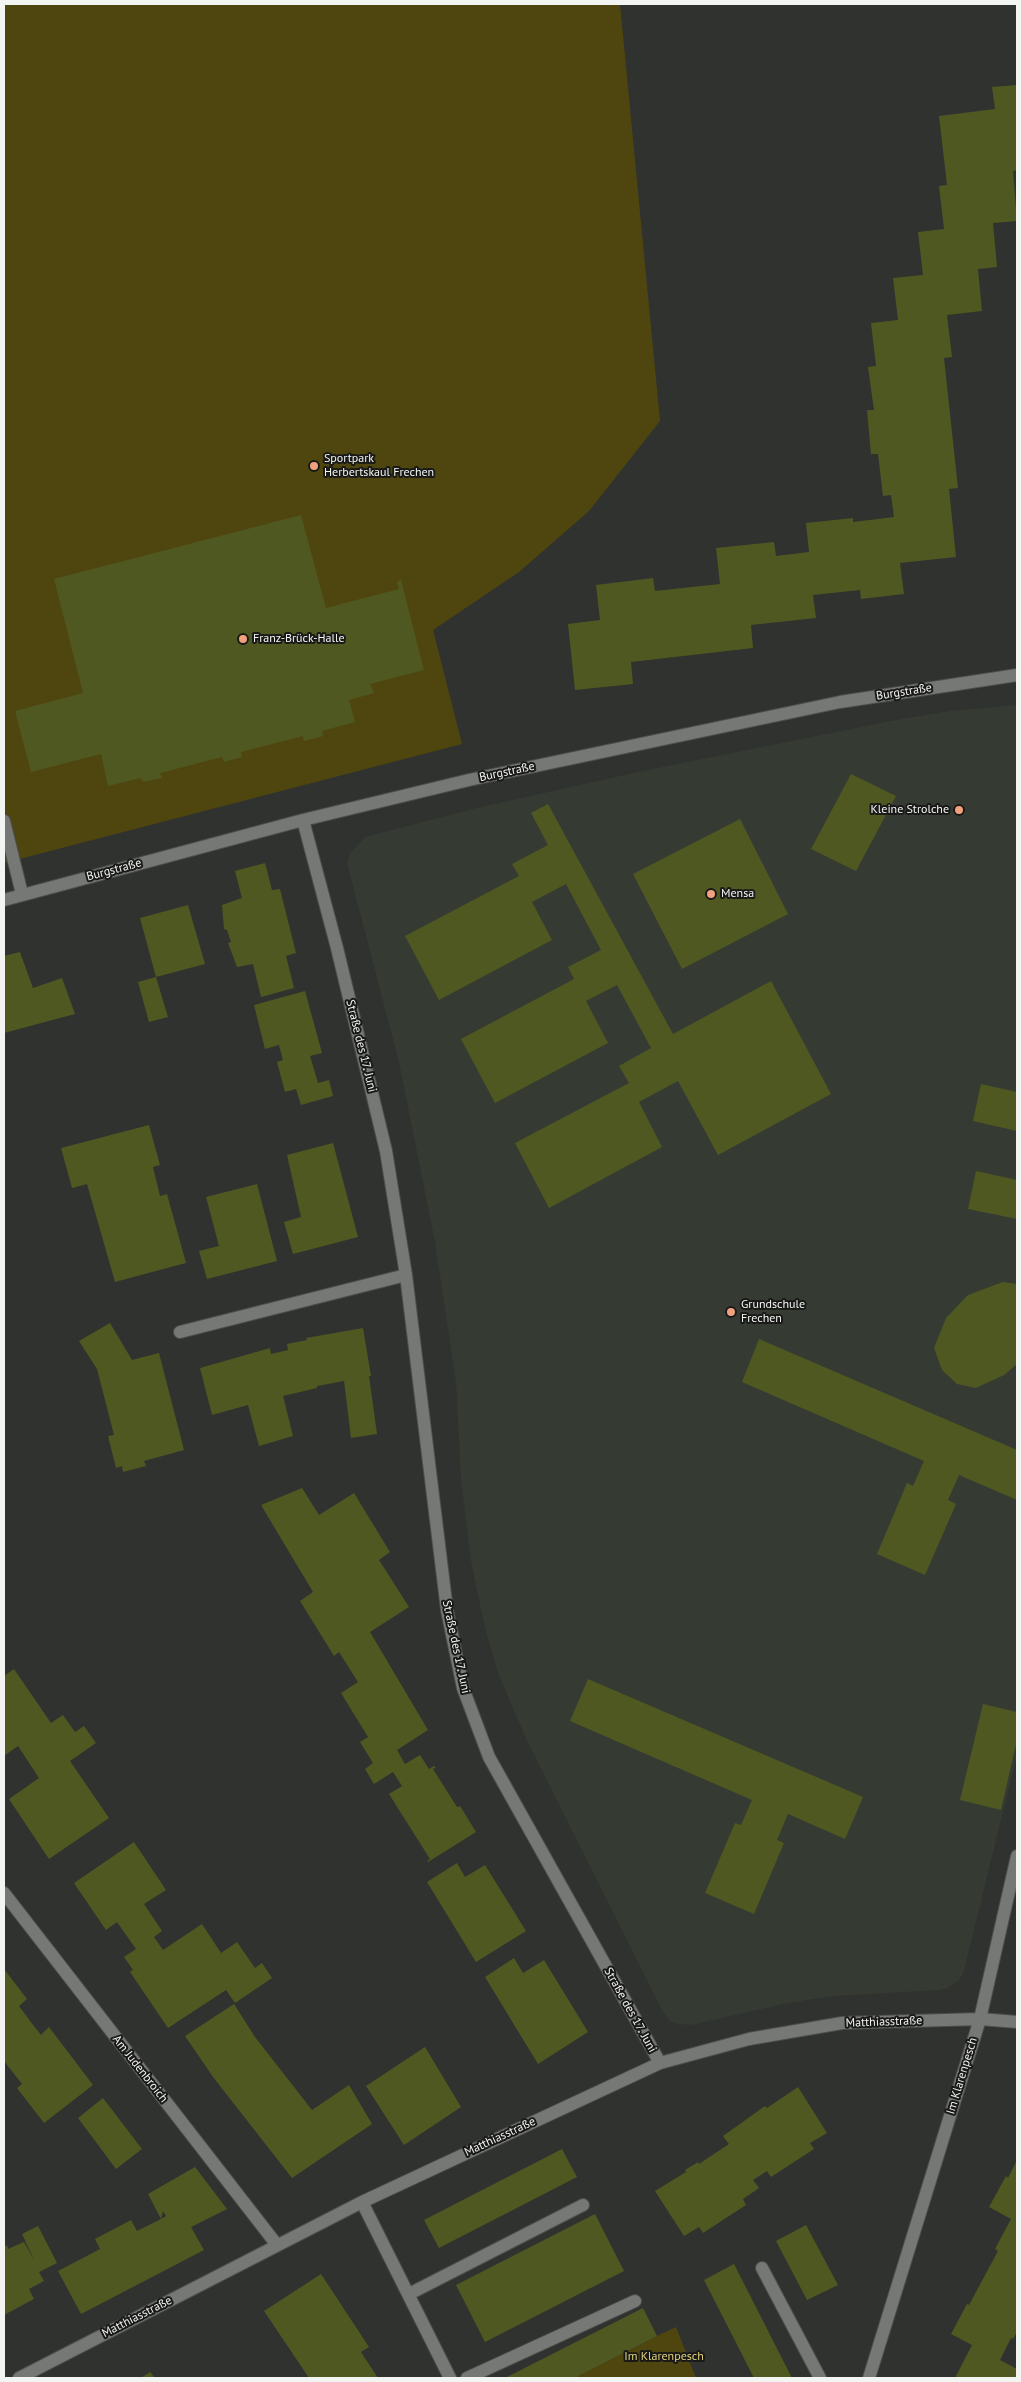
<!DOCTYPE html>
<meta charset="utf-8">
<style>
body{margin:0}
#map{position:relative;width:1021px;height:2382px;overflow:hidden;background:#30322f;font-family:"PT Sans",sans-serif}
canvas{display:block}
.frame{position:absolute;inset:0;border:5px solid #f3f5f2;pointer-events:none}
</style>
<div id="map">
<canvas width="1021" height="2382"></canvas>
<div class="frame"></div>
</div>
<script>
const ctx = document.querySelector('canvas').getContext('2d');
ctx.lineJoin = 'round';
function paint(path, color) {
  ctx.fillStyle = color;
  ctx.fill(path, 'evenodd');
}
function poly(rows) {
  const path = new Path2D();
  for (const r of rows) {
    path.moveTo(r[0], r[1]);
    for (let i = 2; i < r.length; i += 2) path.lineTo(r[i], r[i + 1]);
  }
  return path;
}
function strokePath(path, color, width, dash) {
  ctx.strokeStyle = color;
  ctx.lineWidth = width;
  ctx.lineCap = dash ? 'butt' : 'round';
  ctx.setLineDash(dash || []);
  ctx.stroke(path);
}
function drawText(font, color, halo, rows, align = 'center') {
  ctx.font = font + ' "PT Sans",sans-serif';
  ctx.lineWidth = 4;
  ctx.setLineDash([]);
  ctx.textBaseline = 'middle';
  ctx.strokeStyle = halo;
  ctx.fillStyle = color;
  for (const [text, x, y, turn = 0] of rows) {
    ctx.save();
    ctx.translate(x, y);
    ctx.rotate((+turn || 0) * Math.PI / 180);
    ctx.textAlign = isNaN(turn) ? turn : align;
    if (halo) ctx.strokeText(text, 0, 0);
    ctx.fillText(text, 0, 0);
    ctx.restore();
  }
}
paint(poly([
 [1017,705,1017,1755,963,1974,958,1981,948,1988,939,1990,833,1996,788,2003,691,2025,679,2024,671,2022,663,2012,528,1743,498,1673,485,1628,471,1561,461,1478,456,1382,435,1242,399,1062,347,863,350,854,365,837,477,808,638,772,891,721,950,711]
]), '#353b32');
paint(poly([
 [4,4,620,4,660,421,589,511,519,572,433,630,462,744,4,863],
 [676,2327,696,2378,575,2378,657,2336]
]), '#4f460f');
paint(poly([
 [1017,85,1017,170,1013,171,1017,221,993,223,997,267,978,269,982,311,947,315,952,357,944,358,958,488,949,489,956,557,900,563,904,594,861,599,860,590,813,595,816,618,751,625,753,648,631,662,633,684,575,690,568,624,600,620,596,585,653,578,655,591,720,584,716,548,774,542,776,556,809,552,806,523,853,518,853,522,894,517,891,495,883,496,878,454,871,454,867,410,874,410,868,367,876,366,871,323,898,320,893,278,923,275,918,232,944,229,939,186,947,185,939,116,995,109,992,87],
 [301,515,326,608,399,589,397,582,401,580,424,670,370,684,374,693,349,700,355,722,322,731,323,736,304,741,303,736,241,752,242,757,224,762,222,757,160,773,162,778,143,782,141,778,108,786,101,754,31,772,15,711,83,693,54,579],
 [851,774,896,796,856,871,811,849],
 [548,804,673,1034,771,981,831,1094,718,1155,678,1081,639,1102,662,1147,549,1208,515,1143,629,1083,619,1066,651,1048,617,985,586,1001,608,1043,495,1103,461,1039,574,979,568,967,601,950,566,884,532,902,552,940,439,1000,405,936,519,876,512,864,548,845,531,813],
 [740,819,788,914,682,969,633,874],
 [265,863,272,890,280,889,296,953,286,956,294,988,261,997,253,964,237,967,228,943,231,942,227,930,224,929,222,905,242,898,235,871],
 [188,905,205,964,156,977,168,1017,149,1022,138,982,156,977,140,918],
 [20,952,33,988,62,978,75,1014,4,1033,4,956],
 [305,991,322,1053,310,1056,318,1083,329,1080,333,1096,301,1105,296,1089,285,1092,277,1062,283,1060,279,1045,265,1049,254,1005],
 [981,1084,1017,1092,1017,1131,973,1121],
 [149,1125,160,1165,153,1167,160,1196,167,1194,186,1263,115,1282,87,1184,72,1188,61,1148],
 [333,1143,358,1237,293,1254,284,1222,301,1217,287,1155],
 [976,1171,1017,1180,1017,1219,968,1209],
 [257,1184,277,1261,207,1279,199,1251,219,1246,206,1197],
 [1003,1282,1017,1284,1017,1364,1004,1375,976,1388,957,1384,942,1370,934,1348,946,1318,968,1295],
 [110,1323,132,1360,159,1353,184,1450,144,1461,146,1466,123,1472,122,1466,116,1468,108,1436,114,1435,97,1369,79,1341],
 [363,1328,371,1376,369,1376,377,1434,351,1438,344,1381,317,1386,317,1388,283,1396,293,1436,259,1446,248,1405,212,1415,200,1368,270,1348,271,1354,288,1350,287,1344,307,1340,306,1338],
 [759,1339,1017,1450,1017,1500,959,1475,948,1500,956,1504,925,1575,877,1554,907,1483,913,1486,924,1461,742,1382],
 [302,1488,319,1515,354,1493,390,1552,379,1560,409,1607,370,1632,428,1730,397,1750,405,1764,420,1755,429,1769,434,1766,436,1767,433,1769,457,1807,460,1806,476,1832,428,1862,427,1861,430,1859,389,1794,402,1786,393,1772,374,1784,365,1769,373,1763,360,1742,368,1737,341,1693,358,1682,339,1652,334,1656,300,1601,313,1592,261,1505],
 [14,1669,51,1723,63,1715,75,1732,84,1726,96,1743,70,1761,109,1818,49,1859,9,1799,39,1778,18,1746,4,1756,4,1676],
 [588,1679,863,1797,845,1839,788,1814,777,1840,784,1843,754,1914,705,1893,735,1823,741,1825,752,1800,570,1721],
 [983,1704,1017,1712,1017,1740,1001,1810,960,1800],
 [134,1842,166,1890,144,1904,162,1931,154,1937,163,1950,202,1924,221,1953,237,1942,255,1968,262,1963,272,1978,235,2003,226,1990,168,2028,130,1972,133,1970,124,1957,136,1949,117,1922,106,1930,74,1883],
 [457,1863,465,1877,485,1865,526,1931,476,1962,427,1882],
 [514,1958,523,1973,544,1960,588,2032,538,2064,485,1977],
 [4,1969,27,1999,19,2006,30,2021,41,2035,49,2027,93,2085,44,2123,17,2088,22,2084,4,2061],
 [234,2004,255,2037,312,2110,349,2085,372,2124,292,2178,213,2077,185,2036],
 [425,2047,461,2107,404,2145,366,2086],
 [798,2087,827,2133,810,2143,814,2149,771,2177,767,2171,753,2180,759,2188,743,2199,746,2205,703,2233,699,2227,684,2236,655,2191,686,2172,685,2170,698,2162,699,2164,729,2144,723,2136,765,2106,767,2108],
 [103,2098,142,2149,116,2169,78,2118],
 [562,2149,577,2177,439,2248,424,2220],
 [1017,2160,1017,2332,1013,2339,1011,2338,1000,2360,1017,2369,1017,2378,958,2378,956,2376,972,2345,951,2334,967,2304,969,2305,998,2251,995,2249,1011,2219,989,2207,1006,2176,1008,2178],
 [195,2167,227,2209,191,2227,204,2250,81,2314,58,2271,100,2249,95,2239,131,2220,137,2231,161,2219,166,2216,163,2211,161,2219,148,2194],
 [595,2214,624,2271,485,2342,456,2285],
 [806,2225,838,2285,807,2300,776,2241],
 [38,2226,57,2263,39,2272,44,2281,29,2289,34,2299,4,2315,4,2247,7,2245,8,2249,24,2242,34,2260,22,2234],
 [734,2264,792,2378,754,2378,704,2280],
 [321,2274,369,2347,361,2352,378,2378,309,2378,264,2311],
 [643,2308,657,2336,575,2378,505,2378],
 [150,2372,155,2378,141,2378]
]), '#4f5821');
const service = poly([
 [4,821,22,894],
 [762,2268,820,2378],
 [409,2294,583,2205],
 [467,2378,635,2301]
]);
const minor = poly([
 [303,820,337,948,386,1151,406,1275,447,1610,463,1688,489,1757,660,2063],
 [4,900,303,820,469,780,840,702,1017,675],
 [180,1332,406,1275],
 [4,1893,277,2245],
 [362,2202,450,2378],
 [19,2378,362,2202,660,2063,749,2039,842,2023,980,2019,1017,2022],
 [869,2378,980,2019,1017,1856]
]);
strokePath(service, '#4d4f4c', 14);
strokePath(minor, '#4d4f4c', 14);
strokePath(service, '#767875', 12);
strokePath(minor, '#767875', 12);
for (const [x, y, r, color] of [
 [314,466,5,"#f1a17d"],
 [243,639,5,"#f1a17d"],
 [959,810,5,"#f1a17d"],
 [711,894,5,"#f1a17d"],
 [731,1312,5,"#f1a17d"]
]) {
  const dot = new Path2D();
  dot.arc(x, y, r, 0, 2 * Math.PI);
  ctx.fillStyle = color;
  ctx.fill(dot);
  strokePath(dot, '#191a18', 2);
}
drawText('12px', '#f3f5f2', '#191a18', [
 ["Sportpark",324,459],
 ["Herbertskaul Frechen",324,473],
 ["Franz-Brück-Halle",253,639],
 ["Kleine Strolche",949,810,"right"],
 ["Mensa",721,894],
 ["Grundschule",741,1305],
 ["Frechen",741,1319]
], 'left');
drawText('12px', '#f3f5f2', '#191a18', [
 ["Burgstraße",904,692,-9],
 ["Burgstraße",507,772,-12],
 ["Burgstraße",114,870,-15],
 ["Straße des 17. Juni",361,1046,76],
 ["Straße des 17. Juni",456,1647,78],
 ["Straße des 17. Juni",630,2010,61],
 ["Matthiasstraße",884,2022,-2],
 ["Am Judenbroich",140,2069,52],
 ["Im Klarenpesch",962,2076,-73],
 ["Matthiasstraße",500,2137,-25],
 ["Matthiasstraße",137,2317,-27]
]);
drawText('12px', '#e0d17b', '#191a18', [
 ["Im Klarenpesch",664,2357]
]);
</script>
